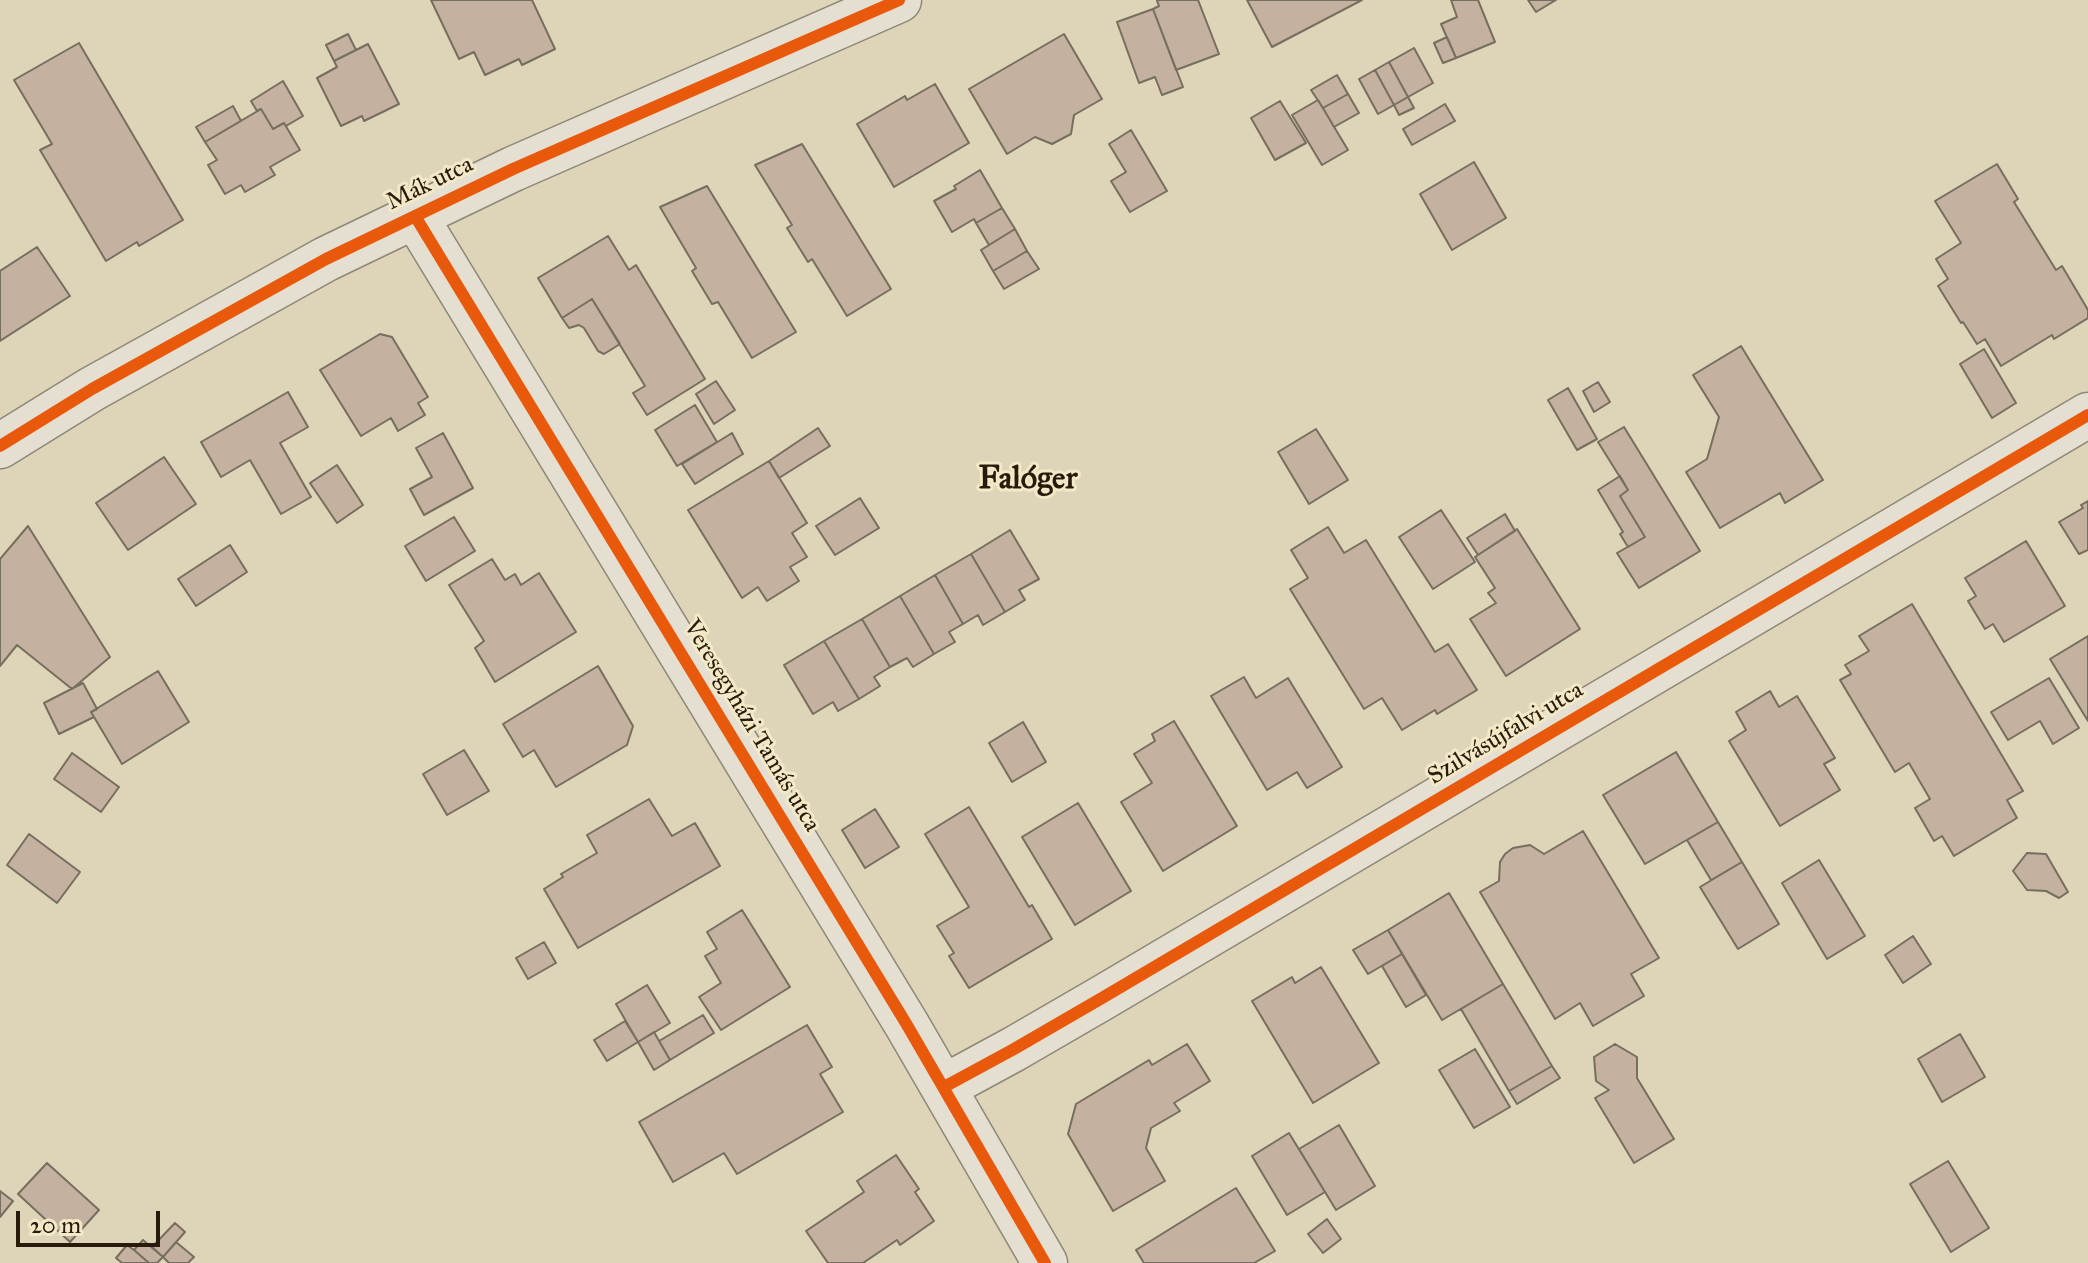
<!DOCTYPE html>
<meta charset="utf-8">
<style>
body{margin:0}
#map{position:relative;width:2088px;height:1263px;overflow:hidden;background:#ded5b8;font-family:"IM FELL Great Primer",serif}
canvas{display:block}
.scale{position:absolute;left:16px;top:1211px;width:144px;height:36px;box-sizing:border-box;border:4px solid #291a0c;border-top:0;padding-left:10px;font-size:24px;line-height:28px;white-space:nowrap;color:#291a0c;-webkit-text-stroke:6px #f3e9c7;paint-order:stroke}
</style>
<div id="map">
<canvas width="2088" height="1263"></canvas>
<div class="scale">20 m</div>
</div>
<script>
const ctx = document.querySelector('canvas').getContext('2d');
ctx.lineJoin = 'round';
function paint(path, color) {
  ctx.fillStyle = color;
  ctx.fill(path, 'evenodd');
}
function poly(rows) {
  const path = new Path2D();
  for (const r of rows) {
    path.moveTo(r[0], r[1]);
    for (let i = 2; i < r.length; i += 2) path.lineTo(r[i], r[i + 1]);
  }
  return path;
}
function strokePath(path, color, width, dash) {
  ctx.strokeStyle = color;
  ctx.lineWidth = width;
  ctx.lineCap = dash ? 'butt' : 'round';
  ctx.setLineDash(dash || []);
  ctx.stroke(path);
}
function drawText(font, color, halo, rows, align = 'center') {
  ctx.font = font + ' "IM FELL Great Primer",serif';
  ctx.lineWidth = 6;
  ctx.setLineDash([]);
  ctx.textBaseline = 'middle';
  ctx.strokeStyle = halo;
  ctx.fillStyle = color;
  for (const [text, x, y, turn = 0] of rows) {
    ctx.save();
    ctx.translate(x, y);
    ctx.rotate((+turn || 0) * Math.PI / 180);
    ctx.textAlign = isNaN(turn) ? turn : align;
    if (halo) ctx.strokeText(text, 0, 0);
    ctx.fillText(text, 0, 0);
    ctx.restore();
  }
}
const building = poly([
 [431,0,532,0,555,49,522,65,519,59,485,75,474,52,459,59,431,0],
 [1160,0,1198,0,1219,54,1176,70,1153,9,1159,6,1157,1,1160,0],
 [1247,0,1362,0,1272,47,1247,0],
 [1451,0,1478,0,1495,42,1456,58,1441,24,1457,17,1451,0],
 [1528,0,1556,0,1536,12,1528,0],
 [1153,9,1183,87,1162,95,1155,77,1139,83,1117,22,1153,9],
 [348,34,356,50,334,61,326,45,348,34],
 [1064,34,1102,99,1074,115,1071,134,1052,144,1035,137,1007,154,969,89,1064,34],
 [1447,37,1456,58,1443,63,1434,43,1447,37],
 [79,43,183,220,139,246,137,242,106,261,40,150,52,144,14,80,79,43],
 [368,44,399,104,364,121,362,116,341,126,317,78,337,67,334,61,368,44],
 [1414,48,1433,83,1408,97,1389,62,1414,48],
 [1389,62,1408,97,1394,105,1375,70,1389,62],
 [1375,70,1394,105,1378,114,1359,79,1375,70],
 [1337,75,1348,94,1323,108,1311,90,1337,75],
 [283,81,303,116,286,126,284,123,273,129,261,109,257,111,251,101,283,81],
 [935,84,969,143,894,187,857,124,905,96,907,100,935,84],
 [1348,94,1359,113,1334,127,1323,108,1348,94],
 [1408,97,1414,108,1399,115,1394,105,1408,97],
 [1318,100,1348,150,1322,165,1292,115,1318,100],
 [1280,101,1306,143,1275,160,1251,118,1280,101],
 [1445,104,1455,121,1412,145,1403,129,1445,104],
 [233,106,241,121,205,142,196,127,233,106],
 [261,109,273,129,284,123,300,150,270,167,275,175,245,192,241,185,225,194,208,165,217,160,205,142,261,109],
 [1131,130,1167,191,1130,212,1111,181,1126,172,1109,144,1131,130],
 [802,144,891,289,847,316,812,259,808,262,787,228,792,225,755,165,802,144],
 [1474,162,1506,218,1452,250,1420,194,1474,162],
 [1997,164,2018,199,2014,202,2056,270,2062,266,2088,310,2088,318,2054,339,2052,335,2001,366,1985,339,1977,344,1963,322,1961,323,1938,286,1948,279,1936,259,1961,243,1935,201,1997,164],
 [980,170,1002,208,976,223,974,219,952,232,934,201,956,189,954,186,980,170],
 [707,186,796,332,752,358,718,302,712,304,692,271,696,268,660,207,707,186],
 [1002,208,1015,229,989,245,976,223,1002,208],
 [1015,229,1027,251,993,271,981,250,1015,229],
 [608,236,629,270,636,265,705,379,647,415,633,393,645,386,592,299,562,318,538,278,608,236],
 [37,247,70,296,0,341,0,271,37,247],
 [1027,251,1039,269,1004,289,993,271,1027,251],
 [592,299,620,344,604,354,598,351,584,328,579,325,569,328,562,318,592,299],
 [380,334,392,337,428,397,418,403,425,415,398,431,391,418,361,436,320,370,380,334],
 [1741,346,1823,480,1785,503,1780,493,1720,528,1686,472,1707,459,1719,417,1693,375,1741,346],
 [1984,349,2016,403,1992,418,1960,364,1984,349],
 [716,381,735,410,714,424,696,394,716,381],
 [1598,382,1610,402,1594,412,1583,391,1598,382],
 [1568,388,1597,439,1577,450,1548,400,1568,388],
 [288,392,308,427,280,443,311,497,281,514,250,460,221,477,201,442,288,392],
 [695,405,717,442,677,466,655,430,695,405],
 [1624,427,1700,551,1639,588,1617,553,1645,537,1620,496,1628,490,1598,442,1624,427],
 [818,428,830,446,779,478,769,461,818,428],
 [1316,429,1348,480,1309,504,1278,452,1316,429],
 [443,433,473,488,424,515,410,489,432,477,416,448,443,433],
 [732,433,743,454,695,484,682,464,732,433],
 [164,457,196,504,128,550,96,503,164,457],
 [769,461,807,523,792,533,807,557,790,567,799,581,767,601,758,587,742,598,688,510,769,461],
 [337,465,363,505,337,523,310,483,337,465],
 [1620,476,1628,490,1620,496,1645,537,1628,547,1620,534,1623,532,1598,490,1620,476],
 [860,498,879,528,835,555,816,526,860,498],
 [2088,501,2088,550,2079,554,2059,522,2083,508,2081,505,2088,501],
 [1441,510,1475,562,1433,589,1399,537,1441,510],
 [1505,514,1515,531,1478,555,1467,538,1505,514],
 [454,517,475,551,426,581,405,546,454,517],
 [28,526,110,657,72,689,17,645,0,666,0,559,28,526],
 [1328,527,1344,553,1366,540,1435,652,1448,644,1477,690,1437,714,1435,710,1402,730,1382,698,1364,709,1290,589,1308,578,1291,550,1328,527],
 [1517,529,1580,629,1506,676,1470,619,1496,603,1488,593,1495,588,1475,557,1517,529],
 [1010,530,1039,579,1019,590,1025,600,1005,612,971,554,1010,530],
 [2026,541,2065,606,2004,642,1993,624,1985,629,1968,601,1976,596,1965,578,2026,541],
 [230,545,247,572,196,606,178,579,230,545],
 [971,554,1005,612,983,625,978,615,963,624,935,575,971,554],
 [492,559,505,580,515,574,521,585,539,573,576,632,495,682,475,648,484,641,449,585,492,559],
 [935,575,963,624,949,632,955,642,934,654,900,596,935,575],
 [900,596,934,654,913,667,907,658,890,667,862,619,900,596],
 [1912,604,2023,791,2007,800,2017,818,1954,856,1942,836,1934,841,1915,808,1930,799,1909,763,1895,772,1840,680,1851,674,1845,665,1869,651,1859,636,1912,604],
 [862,619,890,667,874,677,880,686,859,699,824,641,862,619],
 [2088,636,2088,721,2050,659,2088,636],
 [824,641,859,699,838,711,833,702,813,714,784,665,824,641],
 [598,666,633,726,627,745,556,787,534,750,523,757,503,724,598,666],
 [158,671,189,722,122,764,91,712,158,671],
 [1244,677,1256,698,1288,678,1342,767,1307,788,1297,772,1267,790,1211,696,1244,677],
 [2049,678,2079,728,2053,744,2040,721,2008,740,1991,712,2049,678],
 [83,683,97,709,91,712,94,717,59,734,44,703,83,683],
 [1770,691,1779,707,1797,696,1835,758,1824,764,1840,790,1780,826,1729,741,1746,730,1736,712,1770,691],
 [1174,721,1237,826,1163,871,1121,802,1152,783,1134,754,1155,741,1152,734,1174,721],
 [1023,722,1046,762,1012,782,989,743,1023,722],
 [464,750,489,791,447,815,423,774,464,750],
 [1676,752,1718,822,1645,864,1603,795,1676,752],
 [72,753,119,787,101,812,54,779,72,753],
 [649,799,672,836,695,823,720,866,578,948,544,889,563,877,561,874,597,853,587,835,649,799],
 [1078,803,1131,891,1075,925,1022,837,1078,803],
 [969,807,1029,907,1032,905,1052,939,969,988,949,956,954,953,937,926,969,907,925,834,969,807],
 [875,809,899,847,865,868,842,830,875,809],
 [1718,822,1742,862,1711,880,1687,840,1718,822],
 [1583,831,1659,958,1631,974,1644,996,1593,1026,1580,1003,1555,1019,1480,892,1499,881,1500,862,1505,854,1513,848,1530,845,1544,854,1583,831],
 [29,834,80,872,57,903,7,865,29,834],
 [2027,853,2046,854,2068,892,2059,898,2046,891,2027,890,2013,871,2027,853],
 [1819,860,1865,936,1827,959,1782,883,1819,860],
 [1742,862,1779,924,1738,949,1700,887,1742,862],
 [1449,893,1503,984,1442,1020,1388,930,1449,893],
 [742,910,790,987,721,1030,699,997,721,983,705,956,717,949,707,932,742,910],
 [1388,930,1402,954,1368,974,1353,950,1388,930],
 [1913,936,1931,964,1903,983,1885,955,1913,936],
 [544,942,556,963,528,979,516,958,544,942],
 [1402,954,1426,995,1406,1007,1382,966,1402,954],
 [1321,967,1379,1063,1313,1103,1252,1001,1292,977,1295,983,1321,967],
 [1503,984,1552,1066,1509,1091,1461,1009,1503,984],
 [647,985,670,1023,638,1042,616,1004,647,985],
 [703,1015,714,1033,670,1060,659,1041,703,1015],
 [625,1021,638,1042,607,1061,594,1040,625,1021],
 [807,1025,832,1067,820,1074,843,1112,737,1174,724,1153,673,1182,639,1122,807,1025],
 [654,1032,670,1060,654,1070,638,1042,654,1032],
 [1960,1034,1985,1077,1942,1102,1918,1059,1960,1034],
 [1187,1044,1210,1081,1174,1103,1180,1111,1151,1128,1146,1148,1165,1181,1113,1211,1068,1134,1076,1104,1149,1060,1152,1065,1187,1044],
 [1615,1044,1637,1057,1637,1078,1674,1139,1634,1163,1595,1098,1609,1090,1596,1081,1594,1057,1615,1044],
 [1475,1049,1510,1107,1474,1128,1439,1070,1475,1049],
 [1552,1066,1560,1078,1517,1104,1509,1091,1552,1066],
 [1339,1125,1375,1186,1336,1210,1299,1149,1339,1125],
 [1289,1133,1325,1192,1287,1215,1252,1156,1289,1133],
 [896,1155,919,1189,915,1192,934,1221,900,1245,897,1240,863,1263,828,1263,806,1231,864,1192,857,1181,896,1155],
 [1948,1161,1989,1228,1951,1252,1910,1184,1948,1161],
 [47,1163,99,1210,70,1242,18,1194,47,1163],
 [1236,1188,1275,1251,1254,1263,1144,1263,1136,1250,1236,1188],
 [0,1191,13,1201,0,1217,0,1191],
 [1327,1219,1341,1239,1323,1253,1308,1234,1327,1219],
 [175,1223,185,1232,163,1257,152,1247,175,1223],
 [143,1240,163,1257,157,1263,149,1263,134,1250,143,1240],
 [176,1242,194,1257,188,1263,169,1263,163,1257,176,1242],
 [127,1245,134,1250,149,1263,122,1263,116,1258,127,1245]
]);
paint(building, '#c4b19f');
strokePath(building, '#766e5e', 2);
const minor = poly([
 [415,216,907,1025,1045,1263],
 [0,446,92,389,326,259,513,169,899,0],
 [944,1087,1014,1049,1102,998,2088,415]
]);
strokePath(minor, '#8e8776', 47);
strokePath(minor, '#e4dfd1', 44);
strokePath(poly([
 [415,216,907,1025,1045,1263],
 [0,446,92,389,326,259,513,169,899,0],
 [944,1087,1014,1049,1102,998,2088,415]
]), '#e8590c', 12);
drawText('24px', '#291a0c', '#f3e9c7', [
 ["Mák utca",430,184,-26],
 ["Veresegyházi Tamás utca",751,726,59],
 ["Szilvásújfalvi utca",1506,734,-31]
]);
drawText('bold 32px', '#291a0c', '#f3e9c7', [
 ["Falóger",1028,480]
]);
</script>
